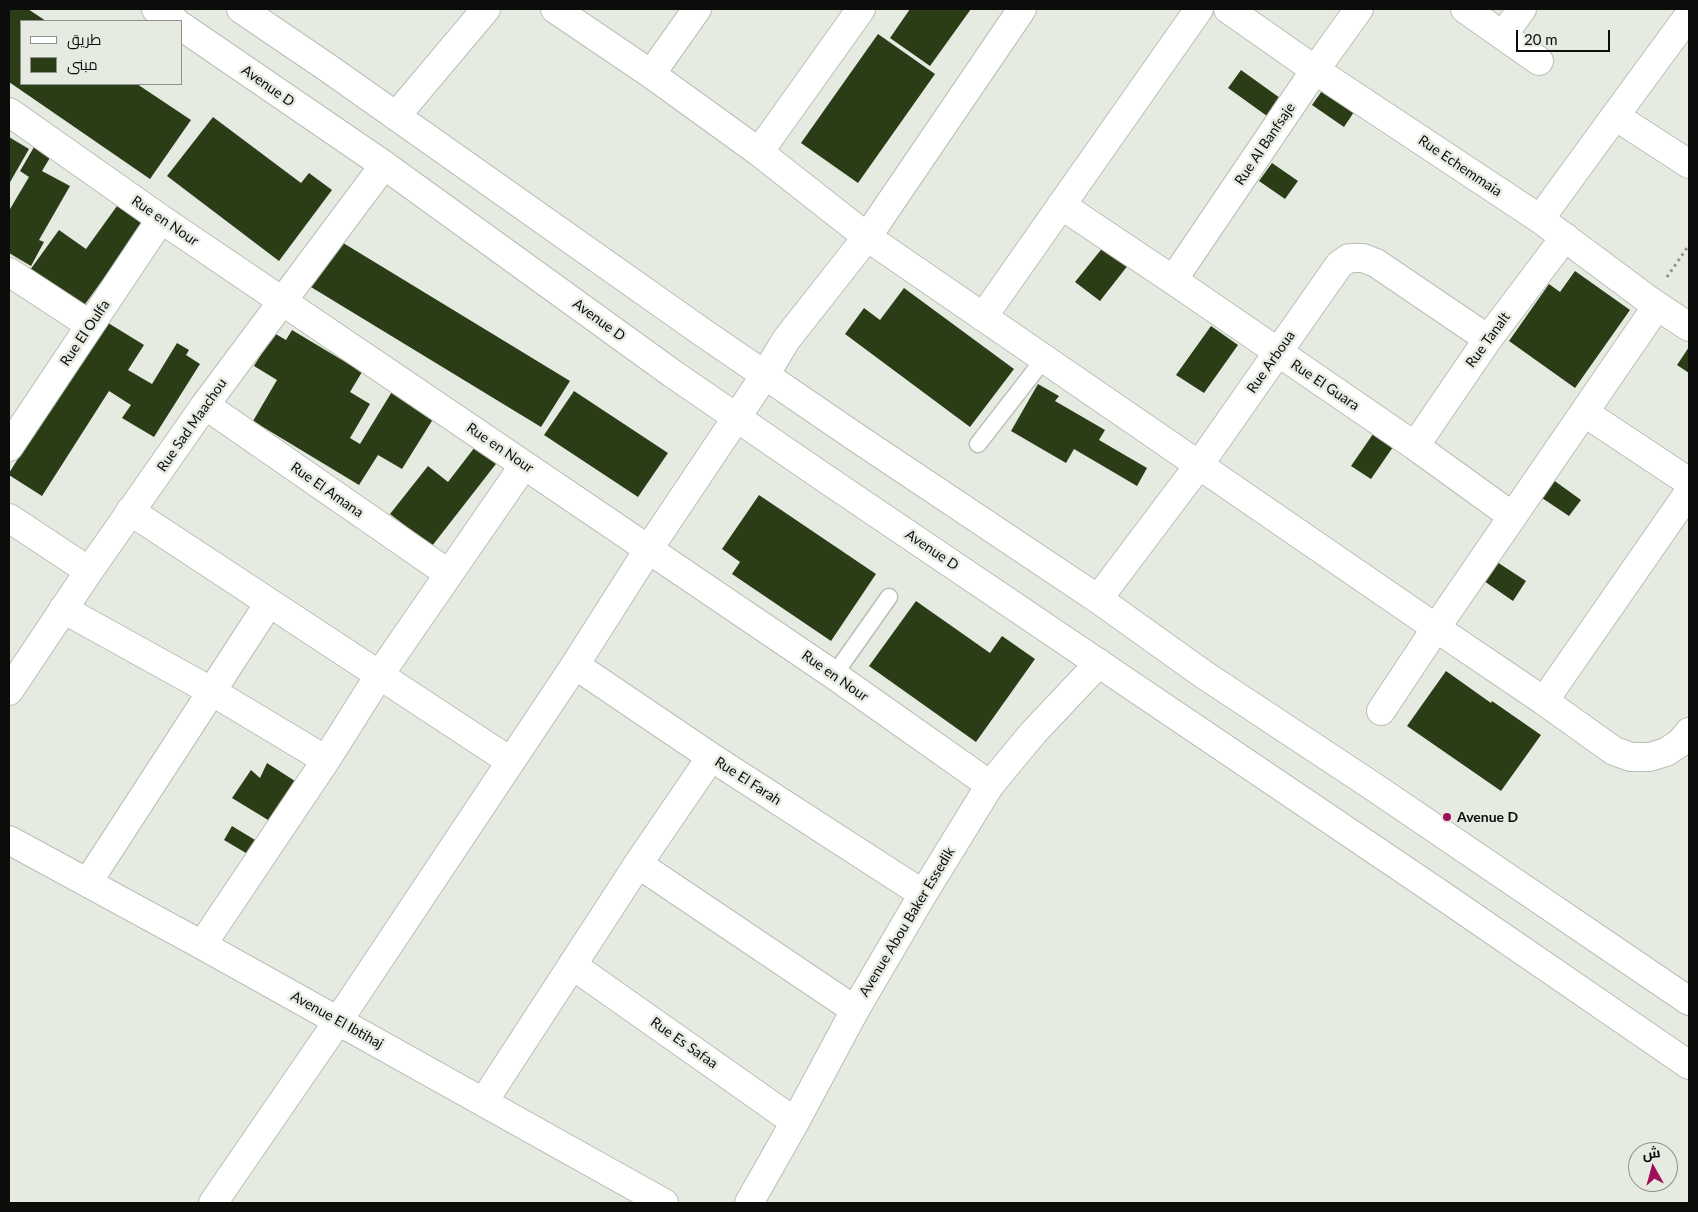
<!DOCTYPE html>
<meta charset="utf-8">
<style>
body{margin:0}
#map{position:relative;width:1698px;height:1212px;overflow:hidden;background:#e6ebe2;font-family:Lato,Cairo,sans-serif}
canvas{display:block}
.frame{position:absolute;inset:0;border:10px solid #0c0d0b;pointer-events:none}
.legend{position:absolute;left:20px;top:20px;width:162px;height:65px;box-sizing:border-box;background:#e6ebe2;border:1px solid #8f928c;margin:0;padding:6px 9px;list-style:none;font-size:15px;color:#0c0d0b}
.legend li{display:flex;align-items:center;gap:10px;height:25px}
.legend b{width:25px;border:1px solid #8f928c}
.north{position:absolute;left:1628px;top:1142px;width:50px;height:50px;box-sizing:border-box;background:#e6ebe2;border:1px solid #8f928c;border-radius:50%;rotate:353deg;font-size:14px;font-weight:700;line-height:20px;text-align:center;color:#0c0d0b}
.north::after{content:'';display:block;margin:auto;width:18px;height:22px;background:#a01058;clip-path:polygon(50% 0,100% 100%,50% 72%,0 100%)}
.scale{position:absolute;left:1516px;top:30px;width:94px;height:22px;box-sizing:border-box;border:2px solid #0c0d0b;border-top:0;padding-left:6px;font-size:15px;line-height:18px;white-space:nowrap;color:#0c0d0b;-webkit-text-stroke:4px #e6ebe2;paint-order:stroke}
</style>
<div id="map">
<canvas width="1698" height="1212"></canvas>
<div class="frame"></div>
<ul class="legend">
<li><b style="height:6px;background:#fff"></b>طريق</li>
<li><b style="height:14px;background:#2b3d17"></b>مبنى</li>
</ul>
<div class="north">ش</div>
<div class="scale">20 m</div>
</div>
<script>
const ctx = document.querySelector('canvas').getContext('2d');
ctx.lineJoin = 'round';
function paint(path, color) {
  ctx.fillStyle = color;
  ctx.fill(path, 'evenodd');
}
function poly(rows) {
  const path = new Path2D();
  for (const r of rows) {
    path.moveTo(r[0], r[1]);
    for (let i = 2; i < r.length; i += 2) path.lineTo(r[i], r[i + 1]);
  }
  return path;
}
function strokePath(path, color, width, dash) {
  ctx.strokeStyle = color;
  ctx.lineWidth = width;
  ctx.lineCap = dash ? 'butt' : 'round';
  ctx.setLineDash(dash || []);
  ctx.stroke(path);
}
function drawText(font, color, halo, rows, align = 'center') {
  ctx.font = font + ' Lato,sans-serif';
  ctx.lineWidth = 5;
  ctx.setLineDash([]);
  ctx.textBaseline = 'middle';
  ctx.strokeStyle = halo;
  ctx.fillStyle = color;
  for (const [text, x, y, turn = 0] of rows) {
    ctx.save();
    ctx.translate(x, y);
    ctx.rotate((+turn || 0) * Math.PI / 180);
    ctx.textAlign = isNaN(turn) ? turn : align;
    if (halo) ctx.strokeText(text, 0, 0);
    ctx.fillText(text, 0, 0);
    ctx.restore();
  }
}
paint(poly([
 [9,9,28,9,46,21,21,21,21,84,137,84,191,120,150,179,9,82],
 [910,9,971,9,930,66,890,38],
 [878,34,935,74,858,183,801,143],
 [1241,70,1280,98,1267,116,1228,88],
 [1324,88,1356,109,1344,127,1312,105],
 [213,117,301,183,309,173,332,190,279,261,167,176],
 [9,137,29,149,9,184],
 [34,147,51,156,42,171,70,186,39,240,44,242,31,266,9,253,9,208,10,209,29,177,20,171],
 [1272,163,1298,181,1285,199,1259,181],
 [117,206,143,224,83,307,30,270,59,230,86,249],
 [335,238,570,381,541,427,306,284],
 [1104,246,1129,264,1100,301,1075,282],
 [1575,271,1630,310,1575,388,1509,341,1549,284,1560,292],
 [904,288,1014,369,970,427,845,334,864,308,880,320],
 [105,321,144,345,128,370,152,384,177,343,189,350,186,355,200,364,154,437,122,418,131,405,109,391,42,496,9,475,9,473],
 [1211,326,1238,345,1204,393,1176,375],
 [292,330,362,372,350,392,370,404,350,438,360,444,393,390,435,416,402,469,378,455,359,485,253,421,277,380,254,366,274,333,286,340],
 [1689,347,1689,373,1677,365],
 [1038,384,1059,396,1055,401,1105,430,1099,440,1147,468,1137,486,1074,449,1066,463,1011,431],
 [574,391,668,453,638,497,544,435],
 [1373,434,1393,447,1371,479,1351,466],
 [478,443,499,460,432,546,390,514,428,466,448,482],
 [1552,479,1581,500,1569,516,1539,496],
 [759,495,876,574,831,641,732,574,740,562,722,549],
 [1497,562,1526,581,1513,601,1484,581],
 [916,601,990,653,1002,636,1035,659,976,742,869,666],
 [1446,671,1491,703,1492,701,1541,735,1501,791,1407,726],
 [267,763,298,783,273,823,232,798,251,770,260,778],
 [232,826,260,843,251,856,224,840]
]), '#2b3d17');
const lane = poly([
 [978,444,1044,359],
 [834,675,889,597]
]);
const street = poly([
 [555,9,651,74,759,152,867,237,1436,628,1544,701,1614,751,1631,757,1650,757,1666,752,1680,743,1689,732],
 [1228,9,1315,70,1540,219,1650,301,1689,327],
 [1465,9,1539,61],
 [1689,15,1615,116,1689,164],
 [1503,35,1522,9],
 [651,74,697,9],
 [9,112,161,219,834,675,990,785],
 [396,116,486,9],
 [759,152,861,9],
 [1061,205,1173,280,1415,446,1512,516],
 [1540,219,1615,116],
 [9,272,90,325],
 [1173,280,1315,70,1359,9],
 [983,317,1199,9],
 [765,375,786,340,867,237,1022,9],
 [205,405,449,574],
 [1585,413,1689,482],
 [1415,446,1488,339,1565,237],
 [9,447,161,219],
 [130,511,510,761],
 [9,518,89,571],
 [1098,599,1199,465,1339,265,1349,258,1363,258,1376,263,1488,339],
 [63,609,211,691,326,760],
 [575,665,711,757,923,894],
 [9,691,89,571,205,405,384,165],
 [1544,701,1689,492],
 [1381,711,1436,628,1657,306],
 [9,840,202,945,664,1203],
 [638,864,855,1010],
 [88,882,269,603],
 [202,945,326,760,380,674,524,465],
 [572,965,795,1122],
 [484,1101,638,864,711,757]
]);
const secondary = poly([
 [213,1203,338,1021,575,665,648,550,765,375],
 [749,1203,795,1122,855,1010,923,894,990,785,1033,733,1099,663]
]);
const primary = poly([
 [156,9,175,21],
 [241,9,328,68,702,332,857,438,1098,599,1203,674,1371,785,1689,1001],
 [181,26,384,165,673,374,826,479,1443,896,1689,1065]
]);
strokePath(lane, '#babeb6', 19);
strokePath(street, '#babeb6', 30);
strokePath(secondary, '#babeb6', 30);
strokePath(primary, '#babeb6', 30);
strokePath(poly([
 [1667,277,1689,245]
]), '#8c9089', 3, [2.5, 4]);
strokePath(lane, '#fff', 16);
strokePath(street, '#fff', 28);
strokePath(secondary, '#fff', 28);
strokePath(primary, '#fff', 28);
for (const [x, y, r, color] of [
 [1447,817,5,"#a01058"]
]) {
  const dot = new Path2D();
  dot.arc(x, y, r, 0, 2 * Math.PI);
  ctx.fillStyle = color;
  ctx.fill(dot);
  strokePath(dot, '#e6ebe2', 2);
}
drawText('14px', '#0c0d0b', '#e6ebe2', [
 ["Avenue D",268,86,35],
 ["Rue Al Banfsaje",1265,144,-56],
 ["Rue Echemmaia",1460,166,34],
 ["Rue en Nour",165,221,34],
 ["Avenue D",599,320,36],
 ["Rue El Oulfa",85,333,-56],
 ["Rue Tanalt",1488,340,-54],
 ["Rue Arboua",1271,362,-55],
 ["Rue El Guara",1325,385,34],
 ["Rue Sad Maachou",192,425,-55],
 ["Rue en Nour",500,448,34],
 ["Rue El Amana",327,490,35],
 ["Avenue D",932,550,34],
 ["Rue en Nour",835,676,35],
 ["Rue El Farah",748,781,33],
 ["Avenue Abou Baker Essedik",907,922,-59],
 ["Avenue El Ibtihaj",337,1020,29],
 ["Rue Es Safaa",684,1043,35]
]);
drawText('bold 14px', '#0c0d0b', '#e6ebe2', [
 ["Avenue D",1457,817]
], 'left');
</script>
